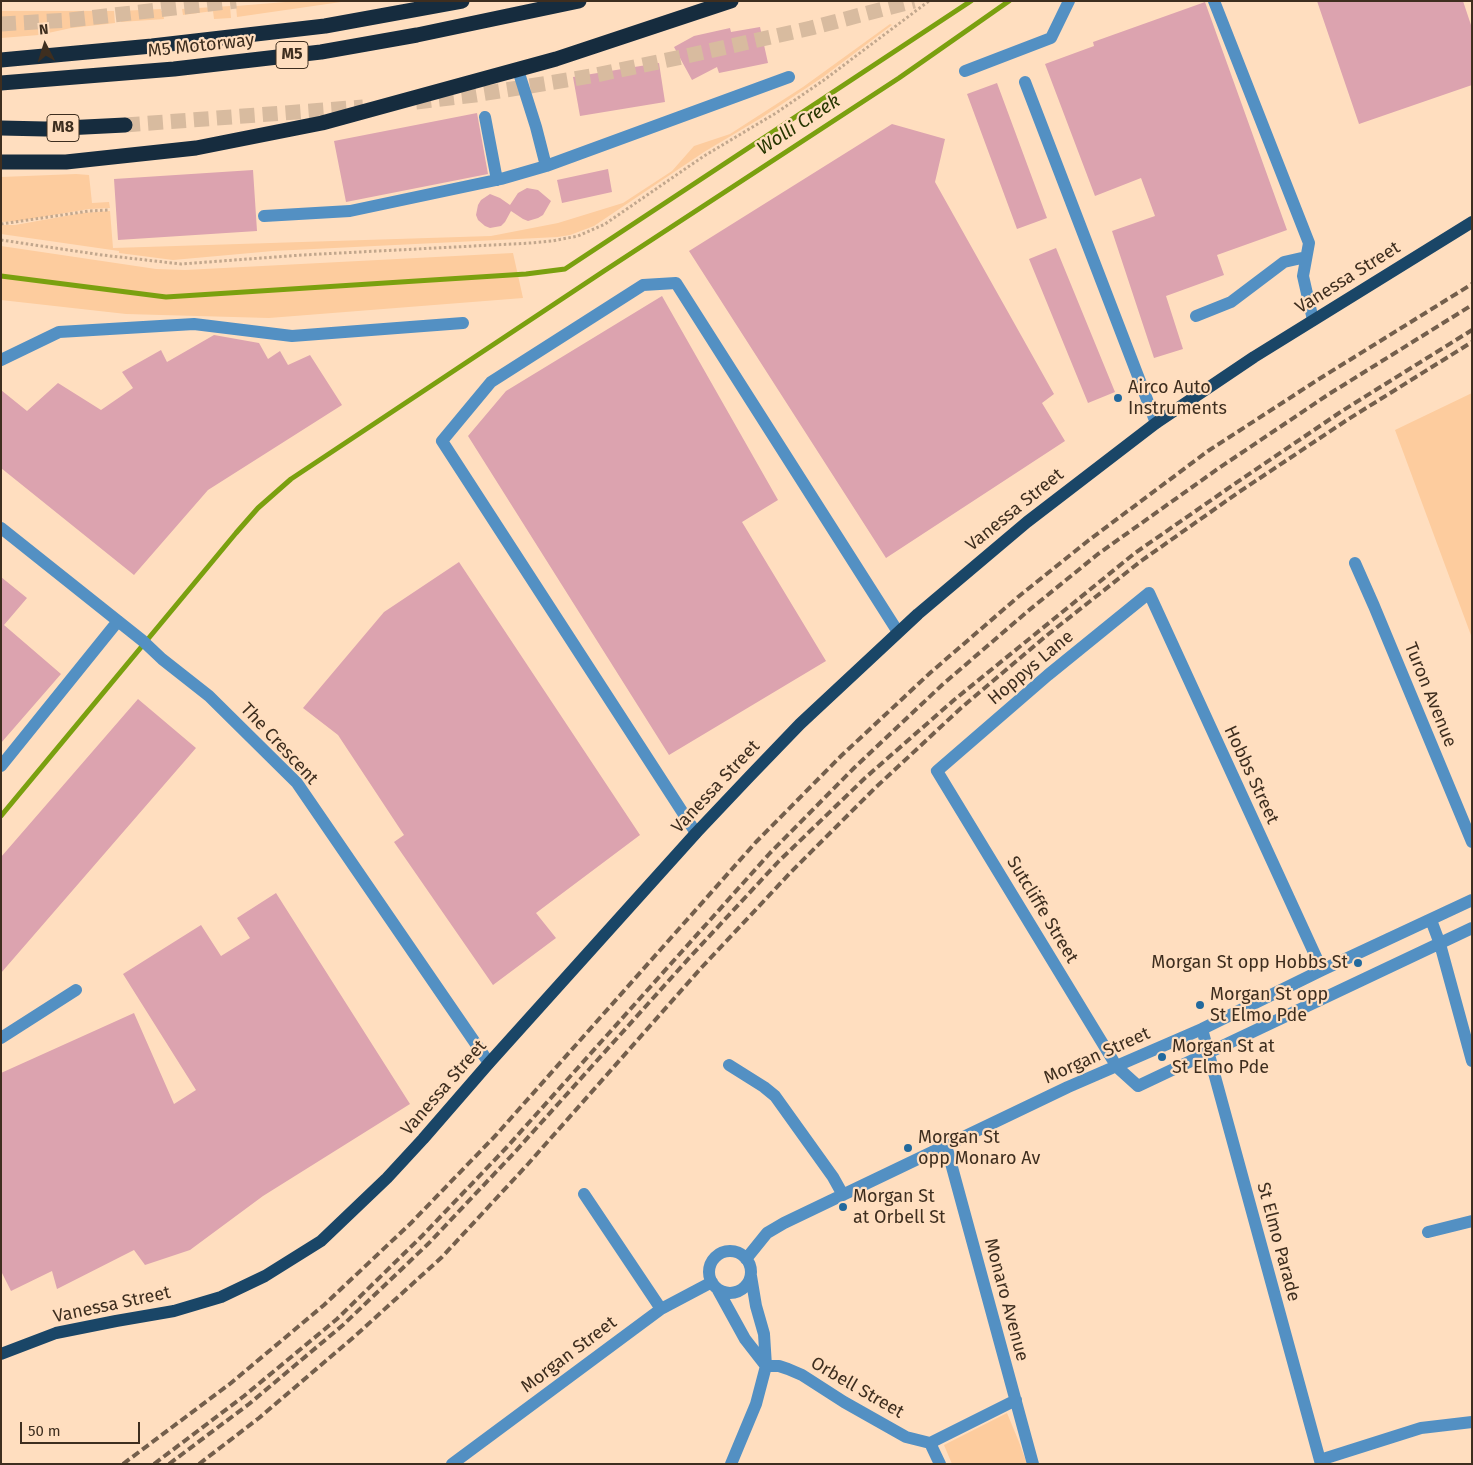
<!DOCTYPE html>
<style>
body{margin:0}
#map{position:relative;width:1473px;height:1465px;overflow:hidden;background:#ffdebf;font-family:"Fira Sans",sans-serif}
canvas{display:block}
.frame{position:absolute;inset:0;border:2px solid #3e2e1f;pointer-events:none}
.north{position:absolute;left:20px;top:20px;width:50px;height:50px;-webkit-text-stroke:4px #ffdebf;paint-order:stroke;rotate:355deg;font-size:14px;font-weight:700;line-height:20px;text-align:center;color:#3e2e1f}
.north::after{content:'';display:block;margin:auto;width:18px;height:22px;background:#3e2e1f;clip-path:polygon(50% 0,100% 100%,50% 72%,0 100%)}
.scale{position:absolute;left:20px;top:1422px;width:120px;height:22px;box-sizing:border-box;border:2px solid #3e2e1f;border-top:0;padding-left:6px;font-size:15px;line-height:18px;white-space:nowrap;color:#3e2e1f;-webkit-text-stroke:4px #ffdebf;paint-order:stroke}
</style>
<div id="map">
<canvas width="1473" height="1465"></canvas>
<div class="frame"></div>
<div class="north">N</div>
<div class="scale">50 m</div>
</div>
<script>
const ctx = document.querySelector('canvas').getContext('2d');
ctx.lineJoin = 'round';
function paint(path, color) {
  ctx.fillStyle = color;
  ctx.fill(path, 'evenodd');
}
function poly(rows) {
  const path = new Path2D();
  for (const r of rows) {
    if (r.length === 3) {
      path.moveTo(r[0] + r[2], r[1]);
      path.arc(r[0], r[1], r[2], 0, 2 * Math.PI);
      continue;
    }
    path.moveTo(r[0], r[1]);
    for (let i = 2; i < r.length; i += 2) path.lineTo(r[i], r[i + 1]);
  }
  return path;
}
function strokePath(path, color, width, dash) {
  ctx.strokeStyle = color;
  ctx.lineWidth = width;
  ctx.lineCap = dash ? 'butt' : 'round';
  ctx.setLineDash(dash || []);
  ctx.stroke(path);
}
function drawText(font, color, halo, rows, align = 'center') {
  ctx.font = font + ' "Fira Sans",sans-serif';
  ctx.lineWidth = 4.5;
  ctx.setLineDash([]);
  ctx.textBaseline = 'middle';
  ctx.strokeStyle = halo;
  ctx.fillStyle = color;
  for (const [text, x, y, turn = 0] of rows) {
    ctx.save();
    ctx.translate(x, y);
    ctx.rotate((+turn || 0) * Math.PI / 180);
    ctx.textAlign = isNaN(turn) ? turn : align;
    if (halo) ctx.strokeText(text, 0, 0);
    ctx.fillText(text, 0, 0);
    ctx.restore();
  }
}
paint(poly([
 [298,1,348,1,237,17,236,6],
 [230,6,231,18,214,19,213,11,183,15,182,9],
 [161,9,161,11,163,11,164,19,121,22,120,11],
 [1,11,114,11,115,23,71,28,39,35,1,38],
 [890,24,892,25,823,77,761,118,704,152,594,226,570,235,558,237,273,251,173,260,119,253,119,251,1,234,1,225,15,225,82,213,110,211,113,248,491,236,558,223,623,203,672,171,694,146,730,134,803,87],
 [76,174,89,175,92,203,109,202,110,208,89,209,18,221,1,222,1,177],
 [1,246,156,269,185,270,513,253,523,298,269,318,126,314,1,300],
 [1472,393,1472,638,1395,430],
 [1007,1413,1019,1442,1027,1464,952,1464,944,1445]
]), '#fdcc9e');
strokePath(poly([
 [1,276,166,297,526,274,565,269,971,1],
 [1,816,236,533,258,508,291,479,604,271,899,78,1009,1]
]), '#7aa00f', 5);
paint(poly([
 [1317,1,1463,1,1472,28,1472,85,1359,124],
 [1205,2,1287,230,1217,255,1224,275,1166,296,1183,349,1154,358,1112,231,1155,216,1141,178,1095,196,1045,64,1094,46,1093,42],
 [760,27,768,63,719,73,717,67,692,80,674,47,694,36,730,28,731,32],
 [659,63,665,102,580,116,573,77],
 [997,83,1047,218,1017,229,967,94],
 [477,113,488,174,346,202,334,141],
 [892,124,945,139,935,182,1054,394,1042,403,1065,441,886,558,689,251],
 [608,169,612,192,562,203,557,180],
 [253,170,257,231,118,240,114,179],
 [527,188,538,190,551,201,543,215,538,218,528,221,523,219,511,211,505,222,501,226,490,228,485,226,478,220,476,215,478,205,481,200,490,194,500,198,510,205,518,193],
 [1056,248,1115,392,1088,403,1029,259],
 [662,296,778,500,742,522,826,661,669,755,468,436,506,391],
 [214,335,259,343,268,359,280,351,288,365,310,355,342,405,208,490,134,575,1,468,1,390,27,411,58,383,101,410,133,388,122,372,161,350,167,362],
 [459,562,640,835,536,913,556,938,493,985,394,842,404,835,338,735,303,708,384,612],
 [1,577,27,598,4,625,61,674,1,743],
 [138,699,196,748,1,973,1,857],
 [276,893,410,1104,263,1196,190,1250,145,1265,134,1250,57,1289,52,1271,11,1291,1,1271,1,1073,134,1013,174,1104,196,1090,123,974,201,925,221,956,250,938,237,918]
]), '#dca3af');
strokePath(poly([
 [1,24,70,20,236,1],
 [416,102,475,95,591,76,682,57,811,28,914,1],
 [125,125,363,107]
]), '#d8bb9f', 15, [15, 8]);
strokePath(poly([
 [1,224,89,211,108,210],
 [1,240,102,255,181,264,302,255,531,243,552,241,578,236,605,224,704,156,776,113,824,80,929,1]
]), '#c2a78d', 3, [2.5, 2.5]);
strokePath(poly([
 [1214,1,1309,243,1303,276,1313,320],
 [518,70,536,127,546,166,789,77],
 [965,71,1051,38,1069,1],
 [1025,82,1156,423],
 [485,117,497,180],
 [264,216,350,211,501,179,546,166],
 [1196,316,1231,302,1284,262,1306,257],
 [1,360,59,332,194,324,292,336,463,323],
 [1,528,143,641,162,659,209,696,297,783,489,1063],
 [1355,563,1374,606,1472,842],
 [1,766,118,621],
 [696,833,442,441,491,382,643,285,676,283,898,632],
 [1431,920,1440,944,1472,1061],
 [1322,970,1149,593,1048,675,937,771,1117,1067,1138,1086,1472,928],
 [1202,1029,1321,1464],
 [1,1038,76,990],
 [729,1065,764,1087,775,1096,833,1177,843,1195],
 [946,1145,1033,1464],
 [584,1194,661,1309],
 [1428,1232,1472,1221],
 [730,1272,21],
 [746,1259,767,1233,784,1223,1068,1087,1202,1029,1322,970,1472,900],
 [718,1290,745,1339,766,1366],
 [766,1366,779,1366,788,1369,802,1375,844,1402,906,1437,930,1443,1016,1400],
 [930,1443,940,1464],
 [1320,1460,1421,1428,1472,1422],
 [452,1464,661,1309,712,1282],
 [731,1464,756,1404,766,1366,764,1334,756,1306,751,1276]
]), '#5390c3', 12);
strokePath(poly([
 [1,1354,56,1333,116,1321,174,1311,221,1297,265,1276,321,1241,387,1178,423,1139,489,1063,696,833,749,777,800,724,918,614,1027,522,1156,423,1254,357,1472,222]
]), '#1a4667', 12);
strokePath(poly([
 [1,60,152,46,325,26,462,1],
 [1,83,174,69,321,52,417,35,579,1],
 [1,128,45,129,125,125],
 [1,162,66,162,196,148,322,123,556,59,731,1]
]), '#162c3e', 15);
strokePath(poly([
 [123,1464,231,1383,324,1305,411,1223,496,1135,756,842,841,756,930,673,1018,597,1089,540,1208,451,1319,379,1472,284],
 [154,1464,244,1396,337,1319,422,1236,507,1147,770,853,854,768,942,685,1028,611,1098,554,1219,468,1329,394,1472,305],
 [169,1464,249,1404,343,1325,429,1243,514,1153,690,957,779,861,865,778,954,700,1135,553,1233,485,1342,411,1472,330],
 [199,1464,259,1418,355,1336,442,1257,528,1164,702,967,791,872,874,789,961,708,1046,636,1141,561,1239,492,1347,420,1472,342]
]), '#745f4c', 4, [8, 4]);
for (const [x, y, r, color] of [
 [1118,398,5,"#22699d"],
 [1358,963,5,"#22699d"],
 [1200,1005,5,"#22699d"],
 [1162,1057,5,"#22699d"],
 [908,1148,5,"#22699d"],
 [843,1207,5,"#22699d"]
]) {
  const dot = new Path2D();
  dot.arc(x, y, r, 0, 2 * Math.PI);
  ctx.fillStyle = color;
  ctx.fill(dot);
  strokePath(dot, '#ffdebf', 2);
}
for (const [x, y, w] of [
 [292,55,32],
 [63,128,32]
]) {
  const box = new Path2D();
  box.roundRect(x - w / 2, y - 13.5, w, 27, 4);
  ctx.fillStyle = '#ffdebf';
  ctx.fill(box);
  strokePath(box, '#3e2e1f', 1);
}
drawText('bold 16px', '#3e2e1f', null, [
 ["M5",292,55],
 ["M8",63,128]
]);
drawText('18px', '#3e2e1f', '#ffdebf', [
 ["M5 Motorway",201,46,-6],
 ["Vanessa Street",1348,278,-32],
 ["Vanessa Street",1015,510,-39],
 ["Hoppys Lane",1031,668,-40],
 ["Turon Avenue",1430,695,68],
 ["The Crescent",279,744,47],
 ["Hobbs Street",1251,775,65],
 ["Vanessa Street",716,787,-47],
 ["Sutcliffe Street",1042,910,59],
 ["Morgan Street",1097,1056,-24],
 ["Vanessa Street",444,1088,-49],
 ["St Elmo Parade",1278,1242,75],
 ["Monaro Avenue",1006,1300,75],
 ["Vanessa Street",112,1305,-12],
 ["Morgan Street",569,1355,-37],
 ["Orbell Street",857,1388,30]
]);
drawText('18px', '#3e2e1f', '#ffdebf', [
 ["Airco Auto",1128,388],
 ["Instruments",1128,409],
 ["Morgan St opp Hobbs St",1348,963,"right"],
 ["Morgan St opp",1210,995],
 ["St Elmo Pde",1210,1016],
 ["Morgan St at",1172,1047],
 ["St Elmo Pde",1172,1068],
 ["Morgan St",918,1138],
 ["opp Monaro Av",918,1159],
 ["Morgan St",853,1197],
 ["at Orbell St",853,1218]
], 'left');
drawText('italic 19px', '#273601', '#ffdebf', [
 ["Wolli Creek",799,125,-33]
]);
</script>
